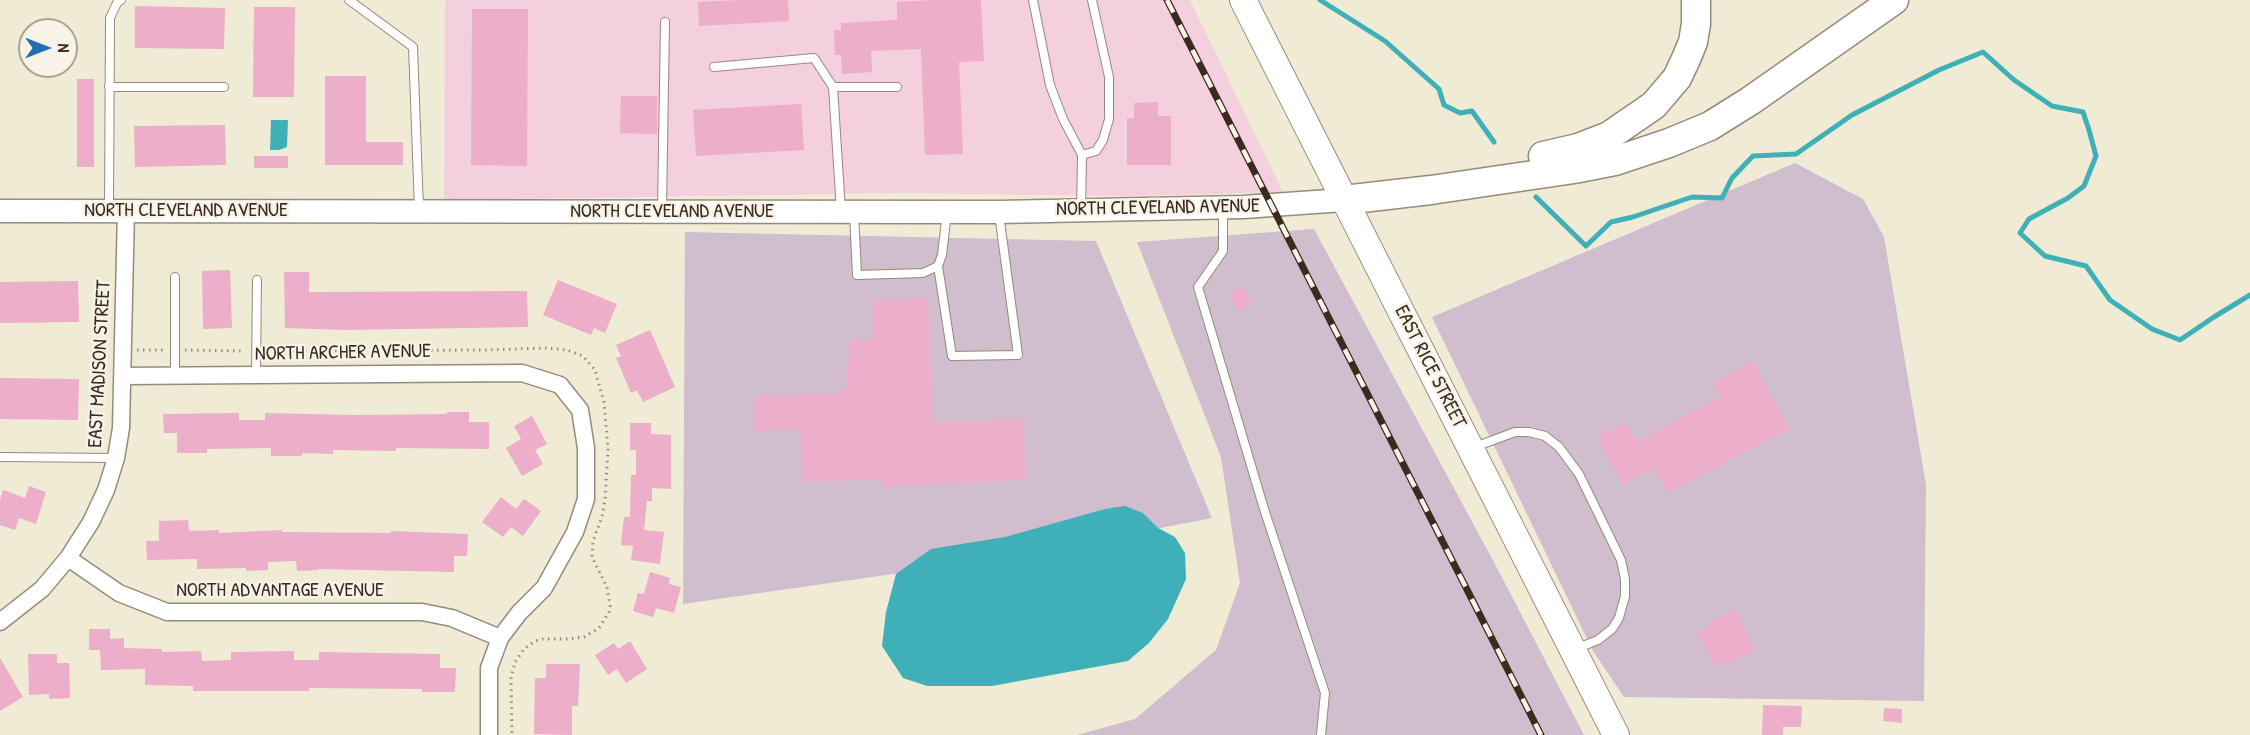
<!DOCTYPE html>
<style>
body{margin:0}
#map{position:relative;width:2250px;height:735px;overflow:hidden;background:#f0ebd5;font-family:"Patrick Hand",sans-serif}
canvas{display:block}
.north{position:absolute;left:18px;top:18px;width:60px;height:60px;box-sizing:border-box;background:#f7f3e8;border:2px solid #aca397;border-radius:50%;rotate:90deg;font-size:16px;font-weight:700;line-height:24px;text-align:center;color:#3b2a1e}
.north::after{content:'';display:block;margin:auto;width:21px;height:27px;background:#1f6fb2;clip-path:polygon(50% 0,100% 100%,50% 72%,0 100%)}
</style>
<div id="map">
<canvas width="2250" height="735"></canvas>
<div class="north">N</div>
</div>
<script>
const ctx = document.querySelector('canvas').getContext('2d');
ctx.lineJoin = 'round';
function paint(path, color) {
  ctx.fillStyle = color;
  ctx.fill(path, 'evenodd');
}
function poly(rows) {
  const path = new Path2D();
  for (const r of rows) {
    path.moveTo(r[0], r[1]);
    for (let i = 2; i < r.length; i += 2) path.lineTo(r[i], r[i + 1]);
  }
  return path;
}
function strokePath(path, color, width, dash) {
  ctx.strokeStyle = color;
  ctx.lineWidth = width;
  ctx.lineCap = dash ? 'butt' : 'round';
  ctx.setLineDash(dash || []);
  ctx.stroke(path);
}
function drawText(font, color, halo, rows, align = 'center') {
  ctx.font = font + ' "Patrick Hand",sans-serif';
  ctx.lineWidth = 5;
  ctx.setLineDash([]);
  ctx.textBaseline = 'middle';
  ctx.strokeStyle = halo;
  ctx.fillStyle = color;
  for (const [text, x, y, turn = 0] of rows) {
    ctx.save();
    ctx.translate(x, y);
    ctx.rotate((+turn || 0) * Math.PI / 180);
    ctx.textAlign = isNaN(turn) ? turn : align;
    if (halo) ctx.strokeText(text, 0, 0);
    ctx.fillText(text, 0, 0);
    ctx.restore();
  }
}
paint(poly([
 [445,0,1190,0,1283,192,1120,196,905,193,444,200]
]), '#f4cfdd');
paint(poly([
 [1795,163,1863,199,1884,237,1926,485,1924,701,1624,697,1593,651,1432,317],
 [1314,229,1496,566,1584,735,1077,735,1135,719,1216,650,1240,583,1221,457,1137,242],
 [685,232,1096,241,1212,518,1005,558,683,604]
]), '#d0bdcd');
paint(poly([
 [271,120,288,120,287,147,279,150,270,150],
 [1125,506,1143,513,1158,528,1175,537,1185,553,1186,579,1168,619,1149,643,1128,661,992,686,927,686,903,678,882,646,886,612,896,574,931,549,1005,537,1105,509]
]), '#3fb0b7');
strokePath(poly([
 [1320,0,1385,41,1439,89,1444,105,1460,113,1472,111,1494,142],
 [1536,197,1586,246,1611,222,1633,217,1692,197,1722,198,1732,178,1753,156,1796,154,1852,115,1939,70,1983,52,2014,80,2052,106,2083,112,2089,130,2096,156,2084,186,2068,198,2029,219,2020,233,2045,256,2086,266,2110,300,2152,329,2180,340,2214,317,2250,295]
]), '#3fb0b7', 5);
paint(poly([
 [740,0,788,0,789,21,699,26,698,2],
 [933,0,981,0,984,61,959,62,963,154,925,155,921,49,871,51,872,72,842,74,841,55,835,55,834,30,841,30,841,23,897,20,897,2],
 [135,6,225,8,224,49,135,48],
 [254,7,295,7,294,97,253,97],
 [472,9,528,9,527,166,471,165],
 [325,76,366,76,366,142,403,142,403,165,325,165],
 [77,79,94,79,94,167,77,167],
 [621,96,657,96,657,134,620,133],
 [1158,102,1158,116,1171,116,1171,165,1127,165,1127,118,1134,118,1134,103],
 [801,104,804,150,696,156,693,110],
 [225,125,226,165,135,167,134,126],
 [254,156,288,156,288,168,254,168],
 [230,270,232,328,203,329,202,271],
 [284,272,309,272,309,292,527,291,528,327,345,330,285,328],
 [558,280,617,304,605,333,594,328,591,335,543,315],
 [78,281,79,322,0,323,0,282],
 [1244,287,1252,304,1237,311,1229,294],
 [928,298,933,423,1023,419,1026,480,881,487,881,479,802,482,800,429,754,431,753,397,842,393,842,387,847,387,846,362,850,362,849,341,873,340,871,301],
 [650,330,675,387,643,402,637,390,631,393,616,358,621,356,616,345],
 [1753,361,1789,429,1667,493,1654,468,1622,485,1597,437,1626,422,1637,441,1721,397,1713,383],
 [0,378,79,379,78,420,0,419],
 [447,412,469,412,469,422,489,422,489,449,396,448,396,451,333,450,333,454,302,453,302,456,271,456,271,448,207,449,207,453,177,453,177,433,164,433,163,414,239,413,239,420,265,420,265,413,356,415,447,414],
 [532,416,547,444,535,450,543,464,522,476,506,448,521,439,514,426],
 [630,423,651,423,651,434,671,435,671,489,652,488,652,501,647,501,644,530,664,532,660,564,631,560,633,546,621,545,624,517,630,517,631,475,636,475,636,450,630,450],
 [29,486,46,492,36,524,19,518,15,530,0,525,0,500,3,490,25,498],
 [501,497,516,509,524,499,541,511,523,536,511,527,503,537,482,522],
 [188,520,189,531,219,530,219,533,282,530,282,532,391,533,391,531,468,534,467,556,454,556,454,572,318,569,318,570,297,571,296,561,268,562,268,570,246,571,246,568,197,569,197,559,147,560,146,541,159,541,159,521],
 [650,572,670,578,669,584,681,587,674,613,656,608,653,617,633,611,638,593,644,594],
 [1735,609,1756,650,1728,664,1726,661,1715,667,1697,632,1709,626,1708,623],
 [89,629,110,629,110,639,124,638,124,648,162,649,162,652,201,651,202,661,231,660,231,652,294,651,294,660,319,660,319,652,440,654,440,668,456,668,455,692,422,692,422,689,309,688,309,691,193,691,193,686,145,685,145,669,101,670,100,650,89,650],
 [630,641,647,669,626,683,617,669,608,675,595,655,614,643,618,649],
 [28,654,57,654,57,663,69,663,70,698,49,699,49,694,29,695],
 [0,658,23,697,0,711],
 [546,664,580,664,578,706,572,706,572,735,534,734,535,678,546,678],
 [1763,705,1802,706,1801,727,1783,727,1783,735,1762,735],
 [1884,708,1902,709,1902,723,1883,721]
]), '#ecaec8');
const lane = poly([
 [349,0,413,47,419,209],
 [1033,0,1050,85,1063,119,1082,155,1081,210],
 [714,67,814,58,833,87,841,211],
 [109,87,224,87],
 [833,87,897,87],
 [1082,155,1096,151,1103,140,1109,119,1109,77,1092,0],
 [1223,208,1223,251,1198,287,1264,509,1325,693,1321,735],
 [109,210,110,18,117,3,121,0],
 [662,211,665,22],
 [854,213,857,275,923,273,938,266,942,255,947,212],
 [938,266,952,356,1018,355,999,214],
 [175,277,175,376],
 [256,375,257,280],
 [1472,448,1515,432,1529,432,1545,436,1559,447,1579,474,1621,560,1625,579,1625,596,1619,618,1612,629,1598,640,1575,649],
 [0,457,116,458]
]);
const street = poly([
 [123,376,522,373,560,385,580,410,586,448,586,499,575,532,544,588,519,613,500,638,489,668,489,735],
 [68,558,119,593,167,612,422,612,452,618,500,638],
 [0,622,42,589,68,558,91,522,106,490,116,458,121,428,126,210]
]);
const secondary = poly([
 [0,211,999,212,1243,207,1344,200]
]);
const primary = poly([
 [1243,0,1616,735]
]);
const highway = poly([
 [1543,156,1578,148,1609,136,1654,105,1677,78,1686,59,1693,42,1696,24,1696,0],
 [1344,200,1431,190,1574,169,1615,161,1669,143,1710,126,1750,101,1894,0]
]);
strokePath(lane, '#968a7a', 10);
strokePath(street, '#968a7a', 19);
strokePath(secondary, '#968a7a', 25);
strokePath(primary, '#968a7a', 28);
strokePath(highway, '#968a7a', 31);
strokePath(poly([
 [137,350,163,350],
 [185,350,244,351],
 [269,351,486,350,545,348,567,350,583,356,595,370,604,402,608,449,605,500,602,517,593,541,592,557,607,587,610,606,609,612,599,628,584,637,567,639,543,639,535,641,524,649,515,662,511,677,512,735]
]), '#968a7a', 3, [1.5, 4.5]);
strokePath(lane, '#fff', 8);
strokePath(street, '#fff', 16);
strokePath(secondary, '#fff', 22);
strokePath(primary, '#fff', 26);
strokePath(highway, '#fff', 28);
const rail = poly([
 [1167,0,1541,735]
]);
strokePath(rail, '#3b2a1e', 7);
strokePath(rail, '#f7f3e8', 4.5, [14]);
drawText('20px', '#3b2a1e', '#f7f3e8', [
 ["NORTH CLEVELAND AVENUE",1158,208,-1],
 ["NORTH CLEVELAND AVENUE",186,211],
 ["NORTH CLEVELAND AVENUE",672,212],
 ["NORTH ARCHER AVENUE",343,353,-1],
 ["EAST MADISON STREET",100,364,-87],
 ["EAST RICE STREET",1430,367,63],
 ["NORTH ADVANTAGE AVENUE",280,591]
]);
</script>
